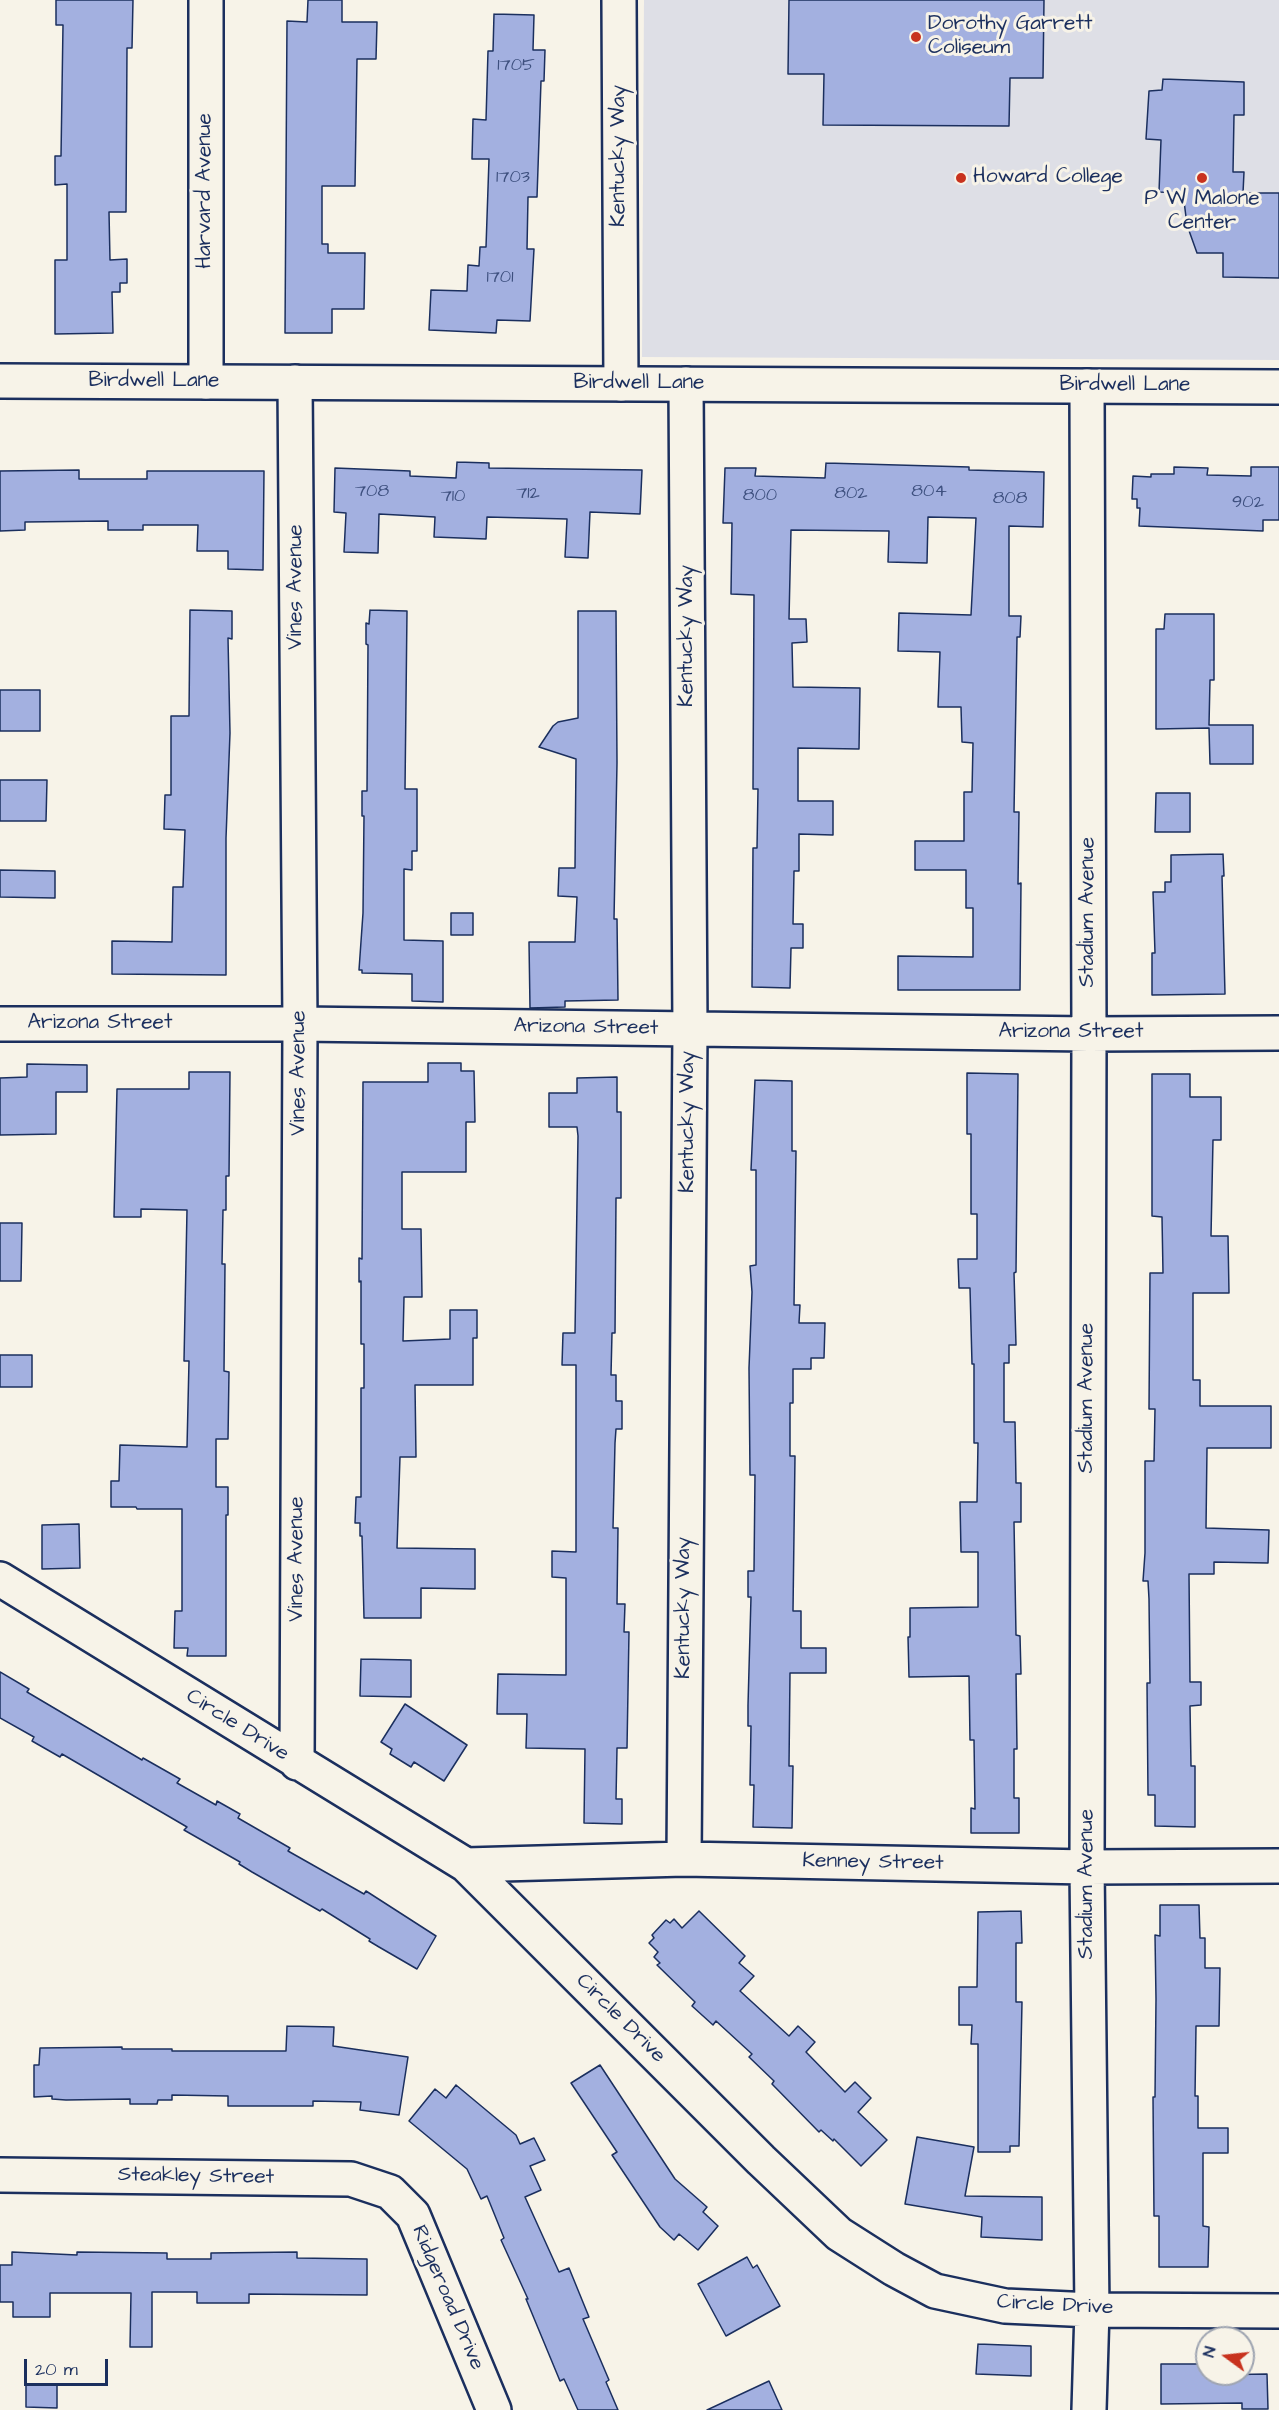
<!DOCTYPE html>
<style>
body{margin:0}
#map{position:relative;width:1279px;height:2410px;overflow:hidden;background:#f7f3e8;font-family:"Architects Daughter",sans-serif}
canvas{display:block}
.north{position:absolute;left:1195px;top:2326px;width:60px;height:60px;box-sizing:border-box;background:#f7f3e8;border:2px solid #9fa5b1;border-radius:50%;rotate:285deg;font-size:16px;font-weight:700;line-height:24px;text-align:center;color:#1b2f5e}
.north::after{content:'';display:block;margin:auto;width:21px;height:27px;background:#c8321e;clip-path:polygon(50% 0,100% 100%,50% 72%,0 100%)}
.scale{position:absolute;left:24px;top:2359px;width:84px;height:27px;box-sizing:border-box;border:3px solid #1b2f5e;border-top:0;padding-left:8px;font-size:18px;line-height:21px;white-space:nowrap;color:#1b2f5e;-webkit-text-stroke:4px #f7f3e8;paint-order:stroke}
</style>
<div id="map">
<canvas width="1279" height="2410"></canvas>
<div class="north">N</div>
<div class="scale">20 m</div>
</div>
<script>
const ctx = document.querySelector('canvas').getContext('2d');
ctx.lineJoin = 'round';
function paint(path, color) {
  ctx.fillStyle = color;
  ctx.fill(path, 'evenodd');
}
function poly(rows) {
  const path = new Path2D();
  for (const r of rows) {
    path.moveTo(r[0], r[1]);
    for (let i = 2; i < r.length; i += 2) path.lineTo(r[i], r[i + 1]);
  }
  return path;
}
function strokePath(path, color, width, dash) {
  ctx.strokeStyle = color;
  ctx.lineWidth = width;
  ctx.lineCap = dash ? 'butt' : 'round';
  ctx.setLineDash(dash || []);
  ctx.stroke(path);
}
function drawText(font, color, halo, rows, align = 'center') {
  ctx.font = font + ' "Architects Daughter",sans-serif';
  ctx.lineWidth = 6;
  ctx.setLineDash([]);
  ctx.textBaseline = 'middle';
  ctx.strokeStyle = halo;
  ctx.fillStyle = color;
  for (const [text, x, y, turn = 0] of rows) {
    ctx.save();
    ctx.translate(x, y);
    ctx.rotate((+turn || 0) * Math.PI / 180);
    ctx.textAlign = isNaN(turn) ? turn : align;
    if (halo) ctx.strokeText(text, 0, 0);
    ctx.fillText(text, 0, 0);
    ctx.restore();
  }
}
paint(poly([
 [644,0,1279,0,1279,360,642,357]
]), '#dedfe6');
const building = poly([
 [56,0,133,0,132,48,127,48,126,212,109,212,110,260,127,259,127,283,120,283,120,292,112,292,113,333,55,334,55,260,67,260,67,184,55,185,55,156,61,156,63,25,56,25,56,0],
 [308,0,342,0,342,22,377,22,376,59,357,59,355,186,322,186,322,244,328,244,328,253,365,253,364,309,332,309,332,333,285,333,287,21,307,22,308,0],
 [789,0,1044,0,1043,78,1010,78,1009,126,823,125,824,74,788,74,789,0],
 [494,14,534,15,533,50,545,50,544,81,541,81,537,197,528,197,527,249,534,249,530,321,497,320,496,333,429,330,431,290,467,291,468,265,479,266,480,247,486,247,489,159,472,159,473,119,486,120,488,51,493,51,494,14],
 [1163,79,1244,82,1244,115,1234,115,1233,172,1244,172,1243,193,1279,193,1279,278,1223,277,1223,253,1197,253,1187,225,1183,193,1159,192,1161,140,1146,139,1149,91,1162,90,1163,79],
 [457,462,489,463,489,468,642,470,640,514,590,512,588,558,565,557,567,519,487,517,486,539,434,537,435,517,379,514,378,553,344,552,346,513,334,512,335,468,410,471,410,476,456,478,457,462],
 [826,463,969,467,969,470,1044,472,1043,527,1009,526,1009,616,1021,616,1020,637,1017,637,1014,812,1019,812,1018,884,1021,883,1020,990,898,990,898,956,973,957,973,908,966,908,966,870,915,870,915,841,964,841,964,792,972,792,973,743,962,742,961,707,938,707,940,652,898,651,899,613,971,615,976,518,928,517,927,563,888,562,889,531,791,530,789,619,806,619,807,642,792,643,793,687,860,688,859,749,798,748,798,801,833,801,833,835,799,834,799,871,794,871,793,924,803,924,803,948,791,948,790,988,752,987,753,848,757,848,758,789,753,789,754,595,731,594,732,523,723,523,725,468,756,468,755,476,825,478,826,463],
 [1174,467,1208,468,1207,475,1251,476,1251,467,1279,467,1279,520,1263,520,1263,531,1139,526,1140,508,1137,508,1137,499,1132,499,1133,476,1151,477,1151,474,1174,474,1174,467],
 [79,470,79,479,147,479,147,471,264,471,263,570,228,569,228,551,197,551,198,525,143,525,143,530,108,530,108,521,25,522,25,530,0,531,0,471,79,470],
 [190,610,232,611,232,639,228,638,230,733,226,838,226,975,112,974,112,941,172,942,173,887,183,887,185,830,164,829,165,795,171,795,171,716,189,716,190,610],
 [370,610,407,611,405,789,417,789,417,851,412,851,412,870,404,869,404,940,443,941,443,1002,412,1001,412,974,362,973,362,970,359,970,363,913,364,816,362,816,362,791,367,791,368,645,366,644,366,623,369,624,370,610],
 [578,611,616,611,617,763,614,919,617,919,618,1000,565,1001,565,1007,530,1008,529,942,575,942,577,897,558,896,559,868,575,868,576,759,539,747,553,726,558,722,578,718,578,611],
 [1165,614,1214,614,1214,680,1210,680,1209,725,1253,725,1253,764,1210,764,1209,728,1156,729,1156,629,1164,629,1165,614],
 [0,690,40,690,40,731,0,731,0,690],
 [0,780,47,780,46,821,0,821,0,780],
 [1156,793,1190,793,1190,832,1155,832,1156,793],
 [1223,854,1224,876,1222,876,1225,994,1152,995,1152,953,1155,953,1153,892,1165,892,1165,882,1171,882,1171,855,1223,854],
 [0,870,55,871,55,898,0,897,0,870],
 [451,913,473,913,473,935,451,935,451,913],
 [428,1063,461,1063,461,1071,474,1071,475,1122,466,1122,466,1172,402,1172,402,1229,421,1229,422,1297,404,1297,403,1341,450,1339,450,1310,477,1310,477,1338,473,1338,473,1385,415,1385,416,1457,400,1457,397,1548,475,1549,475,1589,421,1588,421,1618,364,1618,362,1536,360,1536,360,1523,355,1523,356,1497,361,1497,361,1388,364,1388,364,1344,361,1344,361,1281,359,1282,359,1258,362,1259,363,1082,428,1082,428,1063],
 [27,1064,87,1065,87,1092,56,1092,56,1134,0,1135,0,1078,27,1077,27,1064],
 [189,1072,230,1072,229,1176,226,1176,226,1210,223,1210,222,1264,225,1264,224,1371,229,1372,228,1439,216,1439,216,1487,228,1487,228,1515,226,1515,226,1656,187,1656,188,1648,174,1648,175,1611,182,1611,182,1509,137,1509,136,1507,111,1507,111,1481,119,1481,120,1445,187,1447,189,1361,184,1361,187,1210,141,1209,141,1217,114,1217,117,1089,189,1089,189,1072],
 [967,1073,1018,1074,1016,1272,1014,1273,1016,1345,1009,1345,1009,1363,1004,1363,1004,1422,1015,1422,1016,1483,1021,1483,1021,1522,1014,1522,1016,1635,1020,1636,1021,1674,1016,1674,1017,1749,1014,1749,1014,1798,1019,1798,1019,1833,971,1833,971,1808,975,1809,974,1740,970,1740,969,1676,909,1677,908,1637,910,1637,910,1608,978,1607,978,1552,961,1552,960,1502,977,1502,978,1443,974,1443,974,1364,972,1364,970,1288,959,1288,958,1259,977,1259,977,1214,971,1214,971,1134,967,1134,967,1073],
 [1152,1074,1190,1074,1190,1097,1221,1097,1221,1140,1213,1140,1211,1236,1228,1236,1229,1293,1193,1293,1193,1380,1200,1380,1200,1406,1271,1406,1271,1448,1207,1448,1206,1528,1269,1530,1268,1563,1214,1562,1214,1574,1189,1574,1190,1682,1201,1682,1201,1705,1190,1706,1191,1766,1195,1766,1195,1827,1155,1826,1155,1795,1148,1795,1147,1683,1150,1683,1149,1599,1148,1581,1143,1581,1145,1553,1145,1461,1154,1461,1155,1409,1149,1409,1150,1273,1163,1273,1162,1217,1152,1216,1152,1074],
 [617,1077,617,1112,621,1112,621,1198,616,1198,615,1333,612,1333,611,1375,616,1375,616,1401,622,1401,622,1429,616,1429,615,1443,613,1528,618,1528,617,1604,625,1604,624,1632,629,1632,627,1748,617,1748,616,1799,622,1799,622,1824,584,1823,585,1749,526,1748,527,1714,497,1714,498,1674,566,1675,566,1578,552,1577,552,1551,576,1552,576,1365,562,1365,563,1333,575,1333,578,1136,577,1127,549,1127,549,1093,577,1093,577,1078,617,1077],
 [755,1080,792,1081,792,1151,796,1151,794,1305,800,1305,799,1323,825,1323,824,1358,811,1358,811,1369,793,1369,793,1403,790,1403,790,1456,795,1456,793,1611,801,1611,801,1648,826,1648,826,1673,790,1673,789,1766,793,1766,792,1828,753,1827,754,1785,750,1785,751,1726,748,1726,748,1705,751,1597,748,1597,748,1571,754,1571,755,1475,750,1475,749,1368,752,1292,750,1266,756,1265,756,1170,751,1170,755,1080],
 [0,1223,22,1223,21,1281,0,1281,0,1223],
 [0,1355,32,1355,32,1387,0,1387,0,1355],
 [79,1524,80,1568,42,1569,42,1525,79,1524],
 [361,1659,411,1660,411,1697,360,1696,361,1659],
 [0,1672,29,1689,27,1692,142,1760,143,1758,180,1779,177,1783,216,1805,217,1801,240,1814,238,1818,290,1848,288,1851,364,1894,366,1891,436,1936,417,1969,379,1947,369,1941,370,1939,322,1909,320,1911,252,1872,239,1864,240,1862,184,1830,187,1827,62,1754,60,1757,32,1741,34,1737,0,1718,0,1672],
 [405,1704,467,1745,444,1781,414,1762,411,1767,390,1754,392,1749,381,1742,405,1704],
 [1160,1905,1199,1905,1200,1938,1205,1938,1205,1968,1220,1968,1219,2026,1196,2026,1195,2096,1198,2096,1198,2128,1228,2128,1228,2153,1203,2153,1203,2226,1209,2227,1208,2267,1159,2267,1159,2216,1154,2216,1153,2097,1155,2097,1156,1999,1155,1935,1160,1936,1160,1905],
 [699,1911,745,1956,739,1963,754,1976,740,1991,789,2036,798,2026,815,2042,806,2052,845,2092,855,2082,871,2098,858,2112,887,2140,861,2166,834,2139,833,2141,821,2130,819,2132,772,2084,774,2081,749,2057,752,2054,716,2021,713,2025,692,2006,695,2002,657,1965,660,1963,654,1957,658,1952,649,1943,654,1938,652,1935,666,1920,670,1923,674,1919,682,1928,699,1911],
 [1021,1911,1022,1943,1016,1943,1016,2002,1022,2002,1019,2146,1010,2146,1010,2152,978,2152,978,2044,971,2044,972,2025,959,2025,959,1987,977,1987,978,1912,1021,1911],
 [287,2026,334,2027,333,2046,408,2057,399,2115,360,2110,361,2102,313,2101,313,2106,228,2106,228,2096,172,2095,172,2100,158,2100,157,2104,130,2104,130,2099,66,2100,52,2099,52,2096,34,2097,34,2065,39,2065,40,2048,122,2047,122,2049,172,2049,172,2051,286,2051,287,2026],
 [600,2065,675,2179,707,2207,703,2212,718,2226,698,2250,679,2234,674,2240,660,2227,612,2155,617,2152,571,2083,600,2065],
 [456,2085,516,2135,520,2144,534,2138,545,2160,530,2166,541,2190,525,2197,559,2272,569,2268,589,2317,583,2319,609,2380,606,2382,618,2410,578,2410,564,2379,560,2381,526,2299,528,2299,501,2240,504,2238,487,2196,481,2199,467,2169,409,2121,435,2089,446,2098,456,2085],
 [917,2137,974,2147,965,2196,1042,2197,1042,2240,981,2237,982,2217,905,2204,917,2137],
 [12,2252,77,2255,77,2252,167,2253,167,2259,211,2259,211,2253,297,2252,297,2258,367,2259,367,2295,249,2294,249,2303,197,2303,197,2292,152,2292,152,2347,130,2347,131,2293,50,2293,50,2317,13,2317,13,2302,0,2302,0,2265,12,2265,12,2252],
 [747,2257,753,2268,757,2265,780,2306,726,2336,698,2284,747,2257],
 [978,2344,1031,2346,1031,2376,976,2374,978,2344],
 [1161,2364,1207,2364,1207,2374,1210,2375,1267,2374,1268,2409,1242,2409,1242,2403,1161,2404,1161,2364],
 [769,2381,782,2410,707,2410,769,2381],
 [26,2384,57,2384,57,2408,26,2407,26,2384]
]);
paint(building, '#a3b0e0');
strokePath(building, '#1b2f5e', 1.5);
const minor = poly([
 [206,0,206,382],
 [619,0,621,384],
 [295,382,300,1024,297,1763],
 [1087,386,1089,1034,1087,1867,1092,2310,1089,2410],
 [0,1024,300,1024,1089,1034,1279,1033],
 [0,1579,466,1865,761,2160,839,2234,894,2269,935,2291,1005,2306,1092,2310,1279,2311],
 [684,1859,690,1029,686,384],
 [466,1865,684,1859,1087,1867,1279,1866],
 [0,2175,351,2179,390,2192,413,2215,494,2410]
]);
const major = poly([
 [0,381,1279,387]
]);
strokePath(minor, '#1b2f5e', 38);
strokePath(major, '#1b2f5e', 38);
strokePath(minor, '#f7f3e8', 33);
strokePath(major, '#f7f3e8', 33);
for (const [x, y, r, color] of [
 [916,37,6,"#c8321e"],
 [961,178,6,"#c8321e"],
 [1202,178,6,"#c8321e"]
]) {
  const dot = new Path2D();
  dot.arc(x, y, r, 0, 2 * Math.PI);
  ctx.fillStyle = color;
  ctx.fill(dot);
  strokePath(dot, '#f7f3e8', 2);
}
drawText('18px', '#3d4f7e', null, [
 ["1705",516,66],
 ["1703",513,178],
 ["1701",500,278],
 ["708",372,492],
 ["804",929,492],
 ["712",528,494],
 ["802",851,494],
 ["800",760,496],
 ["710",453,497],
 ["808",1010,499],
 ["902",1248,503]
]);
drawText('21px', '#1b2f5e', '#f7f3e8', [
 ["Dorothy Garrett",928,25],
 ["Coliseum",928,49],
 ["Howard College",973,178],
 ["P W Malone",1202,200,"center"],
 ["Center",1202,224,"center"]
], 'left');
drawText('21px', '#1b2f5e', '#f7f3e8', [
 ["Kentucky Way",620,156,-90],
 ["Harvard Avenue",206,191,-90],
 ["Birdwell Lane",154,382],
 ["Birdwell Lane",639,384],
 ["Birdwell Lane",1125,386],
 ["Vines Avenue",297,587,-90],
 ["Kentucky Way",688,636,-90],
 ["Stadium Avenue",1089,912,-90],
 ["Arizona Street",100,1024],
 ["Arizona Street",586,1028,1],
 ["Arizona Street",1071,1033],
 ["Vines Avenue",300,1073,-90],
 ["Kentucky Way",689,1122,-90],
 ["Stadium Avenue",1088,1398,-90],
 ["Vines Avenue",298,1559,-90],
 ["Kentucky Way",685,1608,-90],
 ["Circle Drive",237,1726,32],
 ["Kenney Street",873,1863,1],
 ["Stadium Avenue",1088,1884,-90],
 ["Circle Drive",620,2019,45],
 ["Steakley Street",196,2177,1],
 ["Ridgeroad Drive",447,2298,67],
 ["Circle Drive",1055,2306,3]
]);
</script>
